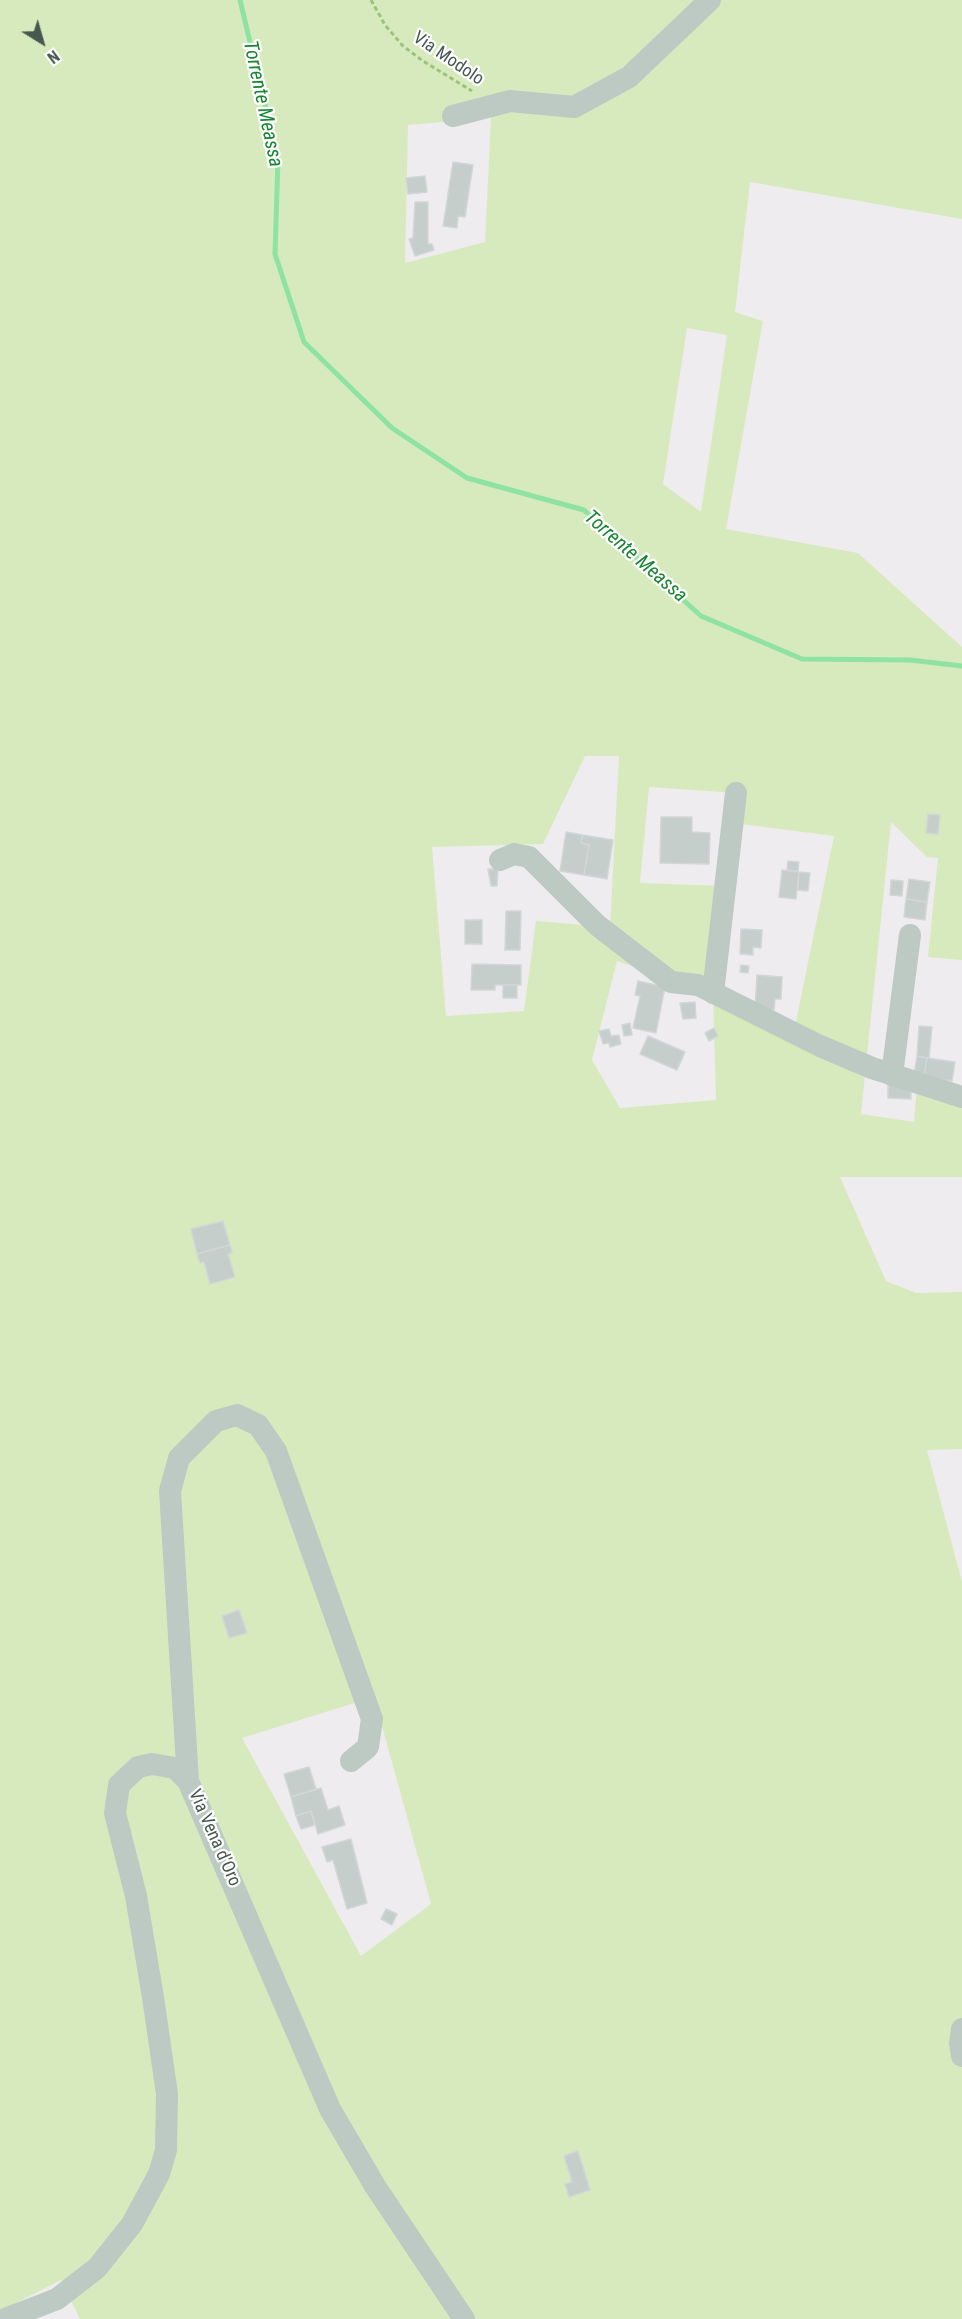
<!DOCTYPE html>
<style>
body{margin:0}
#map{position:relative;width:962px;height:2319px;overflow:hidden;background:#efecef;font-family:"Roboto Condensed",sans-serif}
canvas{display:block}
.north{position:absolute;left:12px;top:12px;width:60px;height:60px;-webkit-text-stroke:4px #fff;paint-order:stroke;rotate:143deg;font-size:16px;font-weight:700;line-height:24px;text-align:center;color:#46584f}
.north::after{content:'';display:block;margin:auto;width:21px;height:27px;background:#46584f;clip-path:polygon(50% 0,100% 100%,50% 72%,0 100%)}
</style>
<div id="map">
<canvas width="962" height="2319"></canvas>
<div class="north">N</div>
</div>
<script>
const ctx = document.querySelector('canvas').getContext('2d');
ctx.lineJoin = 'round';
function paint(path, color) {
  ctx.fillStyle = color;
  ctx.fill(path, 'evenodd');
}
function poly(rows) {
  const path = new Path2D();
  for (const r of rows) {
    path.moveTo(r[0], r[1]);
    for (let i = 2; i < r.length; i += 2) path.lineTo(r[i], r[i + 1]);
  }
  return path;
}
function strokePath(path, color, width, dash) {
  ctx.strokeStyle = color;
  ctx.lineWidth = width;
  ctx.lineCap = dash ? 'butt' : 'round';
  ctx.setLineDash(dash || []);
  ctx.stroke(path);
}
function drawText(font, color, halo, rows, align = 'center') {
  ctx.font = font + ' "Roboto Condensed",sans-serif';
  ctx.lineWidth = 4.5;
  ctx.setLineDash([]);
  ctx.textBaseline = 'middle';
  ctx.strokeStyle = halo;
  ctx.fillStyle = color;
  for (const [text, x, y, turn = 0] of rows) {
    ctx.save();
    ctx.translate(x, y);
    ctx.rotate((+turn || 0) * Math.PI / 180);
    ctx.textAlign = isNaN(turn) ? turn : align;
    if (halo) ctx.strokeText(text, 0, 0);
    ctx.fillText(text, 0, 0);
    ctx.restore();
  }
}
paint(poly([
 [0,0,962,0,962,219,750,182,735,312,763,321,726,529,858,553,962,647,962,960,928,957,938,858,927,857,891,822,861,1114,914,1122,917,1085,962,1099,962,1177,840,1177,886,1281,916,1293,962,1292,962,1449,927,1450,962,1582,962,2319,80,2319,61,2280,0,2311],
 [491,118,485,242,405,263,408,125],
 [687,328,727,335,701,512,663,484],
 [585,756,619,756,610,927,536,921,524,1011,446,1016,432,847,543,844],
 [649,787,736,793,733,823,834,836,794,1031,713,993,726,886,640,883],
 [617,961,713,993,716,1100,620,1108,592,1060],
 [374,1697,431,1904,361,1956,242,1738]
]), '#d7eabd');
strokePath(poly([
 [240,0,278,159,275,254,304,342,392,428,467,478,584,510,701,616,802,659,910,660,962,666]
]), '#8ee3a2', 5);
const building = poly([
 [453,162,473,165,465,217,458,216,457,228,443,226,453,162],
 [425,176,427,192,408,194,406,178,425,176],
 [415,202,428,202,428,244,432,244,434,250,415,256,409,239,413,238,415,202],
 [928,814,940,815,938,834,926,833,928,814],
 [661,817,692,817,692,832,710,833,709,864,660,863,661,817],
 [566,832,583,835,581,843,589,845,584,875,560,871,566,832],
 [583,835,613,840,607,879,584,875,589,845,581,843,583,835],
 [788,861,799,862,798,871,787,870,788,861],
 [488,869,498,869,497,886,491,886,488,869],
 [782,870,799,872,796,899,779,897,782,870],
 [799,872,810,873,808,891,798,890,799,872],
 [909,879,930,882,927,902,906,899,909,879],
 [891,880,903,881,902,896,890,895,891,880],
 [906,899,927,902,925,920,904,917,906,899],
 [506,911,521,911,520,950,505,950,506,911],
 [465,920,482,920,482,944,465,944,465,920],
 [741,929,762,930,761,948,753,947,753,955,740,954,741,929],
 [472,964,521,965,521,985,495,985,495,990,471,990,472,964],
 [741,965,749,966,748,973,740,972,741,965],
 [757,975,782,977,781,999,775,999,774,1010,755,1008,757,975],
 [638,981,665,987,656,1033,633,1028,640,996,635,995,638,981],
 [503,985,517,985,517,998,503,998,503,985],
 [695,1002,696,1018,683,1019,680,1003,695,1002],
 [630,1023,632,1035,624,1036,622,1025,630,1023],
 [919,1026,932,1027,929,1058,917,1056,919,1026],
 [714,1028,718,1036,709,1041,705,1033,714,1028],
 [609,1029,611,1036,619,1035,621,1044,610,1047,609,1043,603,1044,599,1031,609,1029],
 [648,1036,685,1052,677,1070,640,1054,648,1036],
 [917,1056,927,1058,924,1077,914,1075,917,1056],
 [927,1058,955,1062,952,1081,924,1077,927,1058],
 [888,1085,911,1085,911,1099,888,1098,888,1085],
 [223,1221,230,1245,197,1254,191,1229,223,1221],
 [230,1245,232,1253,228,1254,235,1277,210,1284,204,1262,200,1263,197,1254,230,1245],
 [239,1610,247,1633,229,1638,222,1616,239,1610],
 [309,1767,316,1789,291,1797,284,1774,309,1767],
 [321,1788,328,1810,339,1806,345,1825,318,1834,311,1811,296,1816,291,1797,321,1788],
 [311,1811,315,1825,301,1829,296,1816,311,1811],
 [351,1839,367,1903,347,1909,333,1860,327,1862,322,1847,351,1839],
 [386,1909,397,1914,392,1925,381,1919,386,1909],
 [578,2151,590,2190,569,2197,565,2184,572,2182,564,2156,578,2151]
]);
paint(building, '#c6cecc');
strokePath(building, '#d1d7d6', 1.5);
strokePath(poly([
 [371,0,385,25,403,46,423,61,472,91]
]), '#9cc479', 3, [4.5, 3]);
strokePath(poly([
 [453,116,510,101,574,107,629,77,710,0],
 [500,860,514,854,529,857,597,925,671,982,698,985,820,1046,872,1068,962,1097],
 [713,993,736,793],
 [892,1075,910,935],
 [188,1781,170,1491,179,1458,216,1421,237,1415,258,1425,276,1451,372,1719,368,1747,351,1761],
 [962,2029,960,2043,962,2056],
 [5,2319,57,2299,97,2268,132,2224,159,2174,166,2150,167,2094,153,1997,136,1896,115,1813,119,1785,138,1767,152,1764,175,1768,188,1781,330,2109,375,2186,464,2319]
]), '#bccac3', 22);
drawText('18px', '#46584f', '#fff', [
 ["Via Modolo",448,59,34],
 ["Via Vena d'Oro",214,1838,66]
]);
drawText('italic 20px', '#178530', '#fff', [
 ["Torrente Meassa",262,104,78],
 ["Torrente Meassa",635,557,41]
]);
</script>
